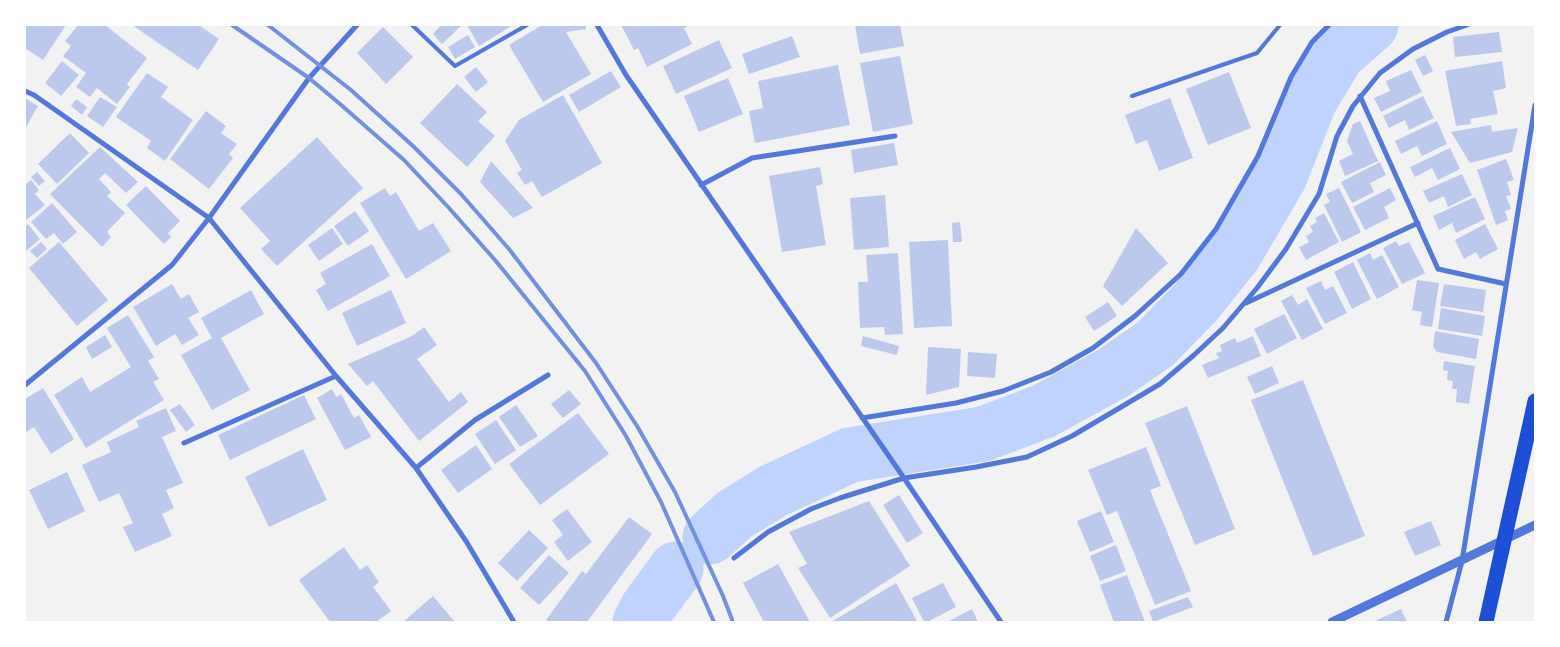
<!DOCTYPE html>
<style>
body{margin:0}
#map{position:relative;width:1560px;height:647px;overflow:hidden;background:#f2f2f2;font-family:"Titillium Web",sans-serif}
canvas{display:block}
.frame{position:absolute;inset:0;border:26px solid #fff;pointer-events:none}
</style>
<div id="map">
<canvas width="1560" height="647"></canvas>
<div class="frame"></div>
</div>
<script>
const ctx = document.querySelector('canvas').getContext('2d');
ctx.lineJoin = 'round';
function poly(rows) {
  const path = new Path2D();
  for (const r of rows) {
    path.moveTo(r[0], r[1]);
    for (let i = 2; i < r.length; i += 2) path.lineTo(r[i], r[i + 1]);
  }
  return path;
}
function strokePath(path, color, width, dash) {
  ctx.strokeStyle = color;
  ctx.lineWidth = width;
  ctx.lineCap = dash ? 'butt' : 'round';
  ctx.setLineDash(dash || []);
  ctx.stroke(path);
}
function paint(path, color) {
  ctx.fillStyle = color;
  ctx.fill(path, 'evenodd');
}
strokePath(poly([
 [710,537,734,515,773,491,850,455,983,434,1044,411,1113,373,1155,344,1196,302,1235,253,1280,176,1310,100,1337,55,1371,25],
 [640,622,648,607,676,569]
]), '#bfd3fe', 55);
paint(poly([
 [25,25,66,25,43,60,25,48],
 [78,25,105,25,147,58,127,84,130,87,117,104,97,88,90,97,76,87,86,73,63,56,71,46,65,41],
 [132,25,199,25,219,39,198,70],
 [441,25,462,25,442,44,433,34],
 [467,25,509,25,510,27,479,46],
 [542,25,585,25,586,29,566,32,591,74,543,102,509,45],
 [621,25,690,25,684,28,692,44,647,67,638,48,634,50],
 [855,25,900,25,904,46,860,54],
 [383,27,413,57,386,84,357,53],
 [1499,32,1502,52,1455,57,1453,37],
 [468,35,475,47,455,59,448,47],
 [792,36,800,57,749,74,742,54],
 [719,40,732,68,676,94,663,66],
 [1425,55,1433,71,1423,76,1415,60],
 [900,56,913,124,873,132,860,63],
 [62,61,79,75,61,96,45,83],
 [1502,61,1506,88,1493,91,1498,114,1470,119,1471,124,1456,126,1445,71],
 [838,65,850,125,755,143,749,111,763,108,758,81],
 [476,67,488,82,476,92,464,77],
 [1411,70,1422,92,1381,112,1374,98,1390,91,1386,81],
 [611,71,621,87,579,112,569,95],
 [1229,72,1251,128,1208,145,1186,89],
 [147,73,168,87,161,97,193,120,165,161,147,148,151,141,116,117],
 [728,78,743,114,699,132,684,96],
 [457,84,487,112,478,121,495,136,467,167,420,123],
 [563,95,602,163,542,197,532,181,525,185,517,173,522,170,505,141,519,120],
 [1423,96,1434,118,1409,130,1405,120,1389,128,1383,116],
 [100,97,117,107,103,127,87,116],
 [25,98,38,106,25,129],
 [1170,98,1193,158,1159,171,1147,140,1136,144,1125,115],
 [76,99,87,107,82,115,71,106],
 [206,111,226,126,221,133,237,144,229,154,233,158,209,189,170,159],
 [1360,121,1378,161,1345,176,1339,161,1353,154,1347,141,1353,124],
 [1437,121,1447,144,1422,156,1417,146,1401,154,1395,141],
 [1491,125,1492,132,1518,128,1512,152,1470,163,1451,132],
 [70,133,89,153,57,184,38,164],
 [317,137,363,188,277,266,261,249,270,241,240,208],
 [894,143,898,165,854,173,851,150],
 [100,147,138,182,126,193,105,173,99,179,111,192,107,196,125,213,107,232,111,237,102,247,50,194],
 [1450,148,1460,169,1438,180,1432,168,1415,177,1410,167],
 [1506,159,1514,180,1507,182,1511,195,1506,196,1511,209,1505,211,1508,220,1496,225,1477,170],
 [491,161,533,208,513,218,480,182],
 [1380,162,1386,175,1370,183,1374,192,1352,203,1341,182],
 [820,167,823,184,816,186,826,245,782,252,769,176],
 [37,172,45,181,39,186,31,177],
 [1462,174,1472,195,1448,207,1444,196,1429,203,1423,191],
 [31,180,39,190,35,194,45,205,25,221,25,185],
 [146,186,180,221,168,233,171,237,164,244,126,205],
 [385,188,390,196,396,192,419,231,433,223,451,251,406,279,360,203],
 [1339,188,1361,232,1342,242,1324,205,1330,202,1326,194],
 [1390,188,1396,200,1384,207,1389,218,1365,230,1353,207],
 [885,195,889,247,854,250,850,198],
 [1475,197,1485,219,1456,233,1452,223,1439,230,1433,216],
 [52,203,77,232,63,244,54,233,46,239,31,222],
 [355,211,369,231,348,246,334,226],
 [1324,213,1339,242,1306,260,1299,247,1309,242,1306,236,1313,232,1310,226,1317,222,1315,218],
 [960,222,962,242,953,242,952,223],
 [28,224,40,239,25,252,25,227],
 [1485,224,1498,249,1480,259,1476,252,1464,259,1455,240],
 [332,228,343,244,319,261,308,245],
 [1136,228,1168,263,1122,306,1103,286],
 [948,240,952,326,914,328,909,242],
 [1396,241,1399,246,1409,242,1425,273,1402,284,1383,248],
 [41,242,47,249,37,258,30,251],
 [59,242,108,300,77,326,29,268],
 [372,244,390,276,328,311,316,290,326,284,320,273],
 [898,253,903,334,885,335,884,327,860,328,858,282,868,282,866,255],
 [1370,253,1373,260,1382,255,1399,287,1377,299,1357,260],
 [1353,262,1371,299,1352,309,1334,272],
 [1417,280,1439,283,1432,327,1420,325,1422,312,1412,310],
 [1321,281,1325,290,1333,286,1347,313,1325,324,1306,288],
 [172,284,181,299,189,294,199,312,188,318,199,335,182,345,175,334,156,346,133,307],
 [1444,284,1486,290,1483,312,1440,306],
 [251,290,264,314,221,338,250,390,212,410,181,355,212,338,201,318],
 [391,290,406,323,357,346,342,313],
 [1292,295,1298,305,1307,299,1323,329,1302,340,1281,301],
 [1108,302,1117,316,1094,331,1085,317],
 [1441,308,1485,316,1482,336,1438,329],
 [1284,314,1297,338,1267,354,1254,329],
 [128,315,154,357,148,361,159,379,153,382,164,400,86,448,54,395,82,377,90,392,131,367,107,328],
 [424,327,437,345,417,359,449,402,461,392,468,402,419,441,373,381,367,386,348,364,412,336],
 [1435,331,1479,339,1476,359,1437,352,1433,347],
 [105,335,112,347,92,359,86,347],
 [863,336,899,346,897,355,861,346],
 [1253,336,1261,356,1208,378,1202,365,1219,358,1216,353,1222,351,1220,345,1235,338,1237,343],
 [928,347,961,349,959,387,926,395],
 [968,352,997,354,995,378,967,376],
 [1444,361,1475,366,1469,404,1456,402,1457,389,1452,389,1453,381,1447,380,1448,371,1443,370],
 [1272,366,1279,383,1255,394,1247,377],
 [1303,380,1365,536,1313,556,1251,400],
 [43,388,74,439,51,454,34,427,26,432,25,430,25,399],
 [332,389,336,397,341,394,354,418,359,415,371,437,345,450,317,398],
 [569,390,581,404,563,418,551,404],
 [304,395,316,419,230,460,218,435],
 [180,404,195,425,186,432,170,410],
 [516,405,538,436,520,447,499,417],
 [1187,406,1235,529,1195,545,1145,423],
 [166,408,176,431,162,437,183,483,166,490,174,508,162,514,172,536,135,552,123,527,133,523,119,493,99,502,82,465,111,452,107,442,139,427,136,421],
 [578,413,609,454,540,505,509,464],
 [496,420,516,450,495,464,475,434],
 [476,445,492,469,458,493,441,470],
 [1146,447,1161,486,1150,490,1191,591,1155,605,1117,511,1107,515,1088,470],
 [303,449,327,500,269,527,245,477],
 [67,472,85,511,48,529,29,490],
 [899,495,923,533,907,543,883,505],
 [869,501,910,566,830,618,798,568,807,564,789,532],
 [567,509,592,542,568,561,554,542,563,535,552,520],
 [1101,511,1114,542,1090,552,1077,521],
 [629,517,652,534,587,622,548,622,546,620,582,571,586,574],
 [1431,521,1441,545,1415,556,1404,532],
 [529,530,548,548,517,581,498,563],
 [1116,545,1126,571,1100,581,1090,556],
 [344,547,360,570,367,565,379,582,373,587,391,611,376,622,330,622,299,580],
 [549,555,569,573,539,605,520,588],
 [778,564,810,622,764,622,743,583],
 [1127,575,1145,622,1114,622,1100,585],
 [896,583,917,621,831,622],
 [943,583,956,607,927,622,924,622,912,598],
 [433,596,455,622,403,622],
 [1188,597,1193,607,1153,622,1149,611],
 [972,609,978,622,947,622],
 [1401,609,1407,622,1375,622,1375,621]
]), '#bdc9ec');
strokePath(poly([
 [412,25,455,66,527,25],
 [1132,96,1257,53,1280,25]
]), '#5277de', 4);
strokePath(poly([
 [597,25,626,75,904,478,1001,622],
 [25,91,34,95,209,218,336,376,416,468,466,541,514,622],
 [1360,96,1438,269,1506,284],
 [701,185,752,158,895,136],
 [1246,303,1418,223],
 [25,385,172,265,209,218,309,78,357,25],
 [862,418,956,403,1003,391,1051,372,1093,348,1135,316,1181,274,1216,229,1258,156,1291,77,1312,42,1329,25],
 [184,443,336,376],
 [416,468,475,420,548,375],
 [734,558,768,532,811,509,840,498,904,478,976,467,1027,457,1072,436,1160,384,1194,355,1223,328,1257,288,1286,249,1319,194,1337,136,1353,106,1380,73,1413,49,1447,32,1467,25],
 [1446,622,1462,561,1535,105]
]), '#5277de', 5);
strokePath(poly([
 [1332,622,1535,525]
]), '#5277de', 9);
strokePath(poly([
 [1486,622,1535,401]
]), '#1d4ed8', 15);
strokePath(poly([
 [232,25,309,78,340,104,404,160,449,208,495,260,585,371,626,436,661,502,714,622],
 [268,25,351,90,413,146,461,194,509,249,596,363,637,426,675,492,723,596,733,622]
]), '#7290e2', 4);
</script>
